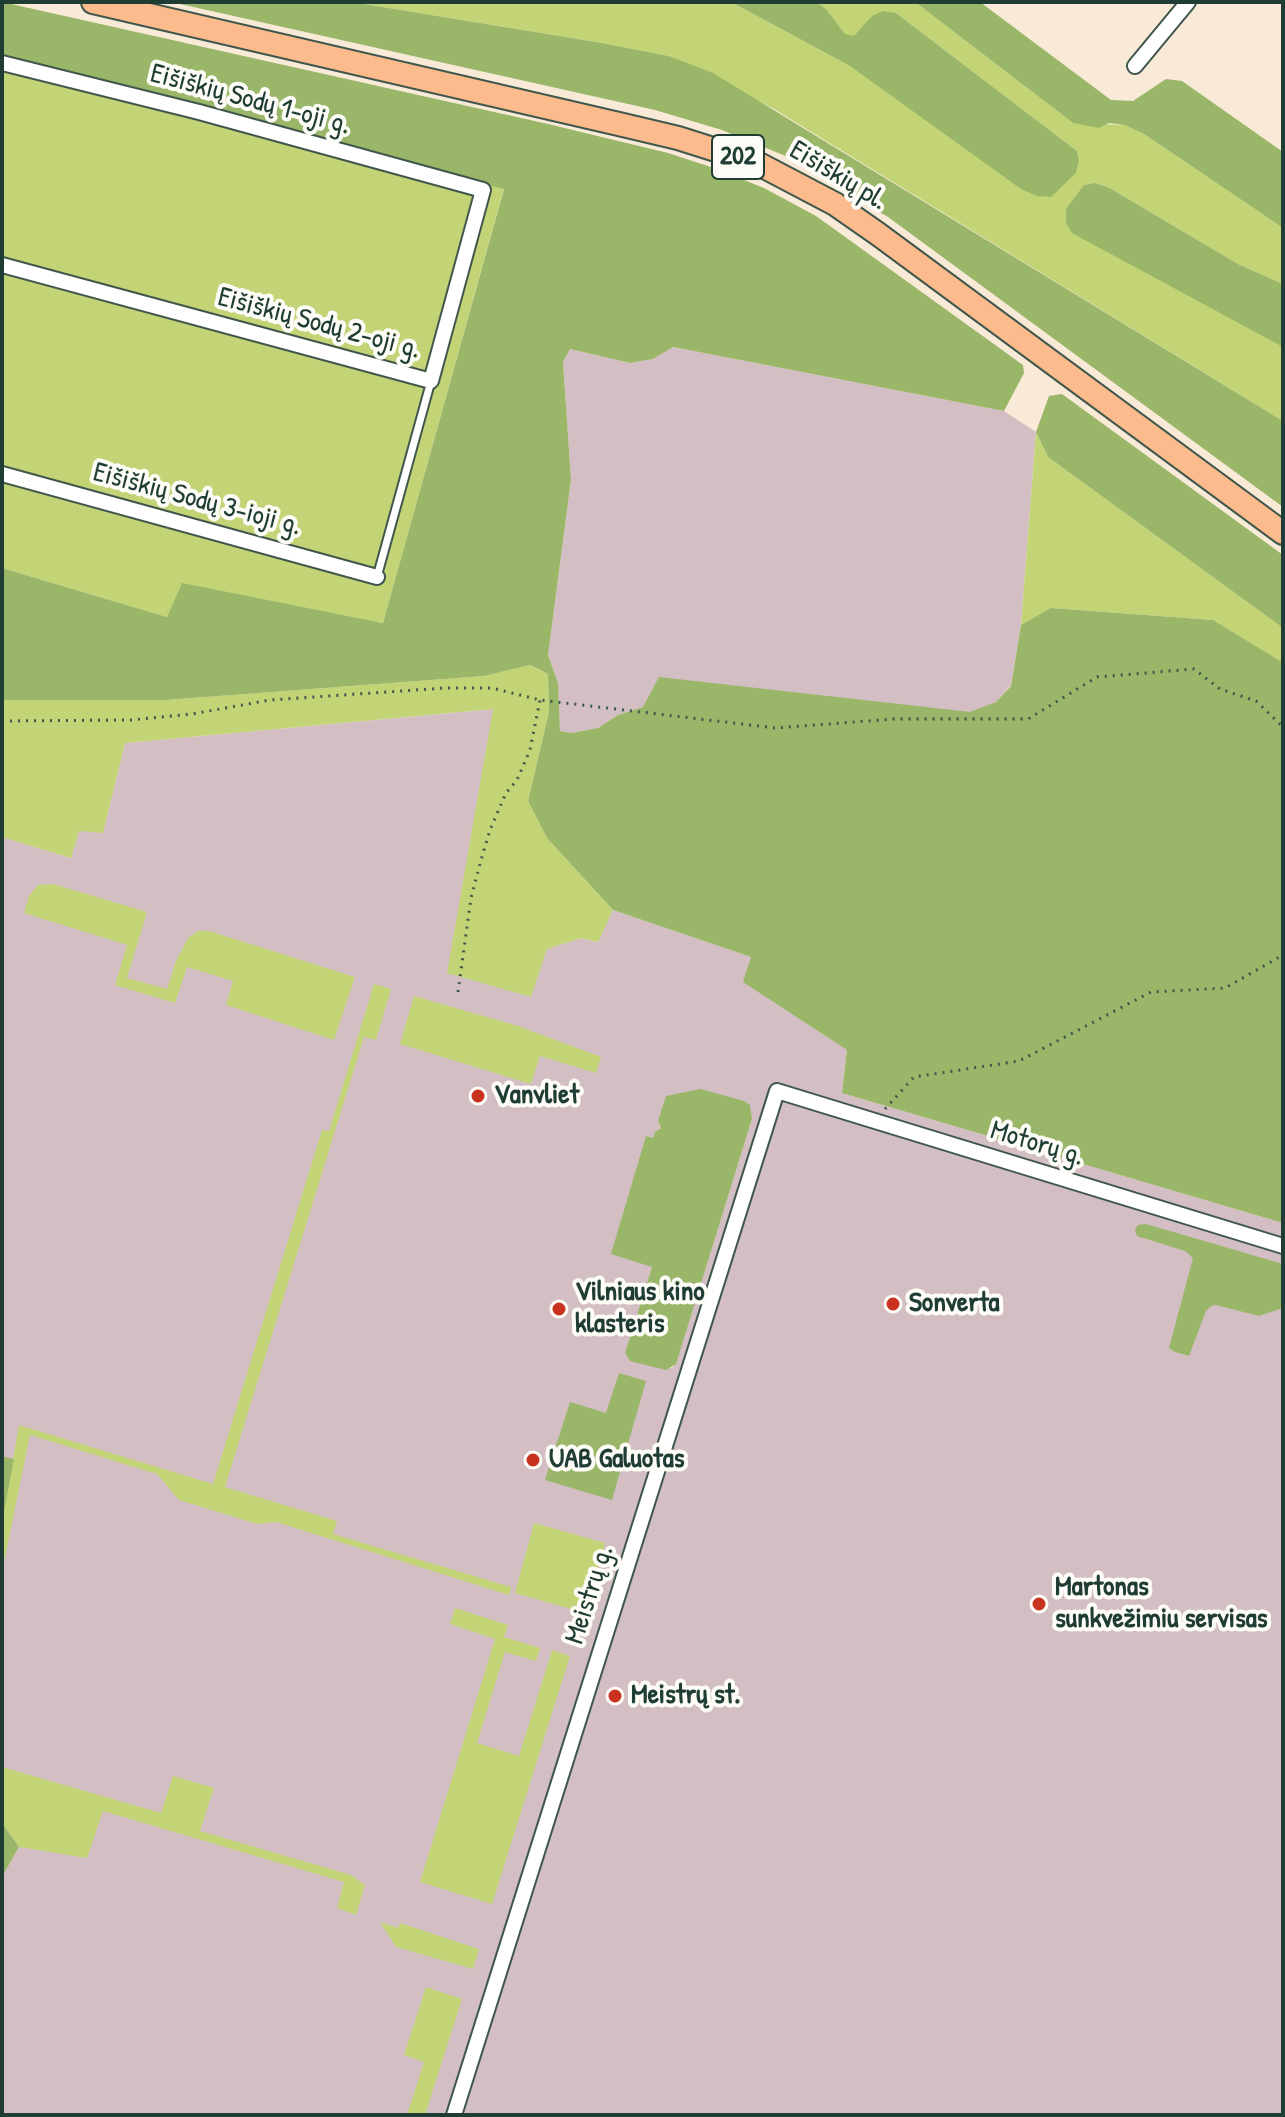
<!DOCTYPE html>
<meta charset="utf-8">
<style>
body{margin:0}
#map{position:relative;width:1285px;height:2117px;overflow:hidden;background:#f8ead7;font-family:"Patrick Hand",sans-serif}
canvas{display:block}
.frame{position:absolute;inset:0;border:4px solid #1f3d34;pointer-events:none}
</style>
<div id="map">
<canvas width="1285" height="2117"></canvas>
<div class="frame"></div>
</div>
<script>
const ctx = document.querySelector('canvas').getContext('2d');
ctx.lineJoin = 'round';
function paint(path, color) {
  ctx.fillStyle = color;
  ctx.fill(path, 'evenodd');
}
function poly(rows) {
  const path = new Path2D();
  for (const r of rows) {
    path.moveTo(r[0], r[1]);
    for (let i = 2; i < r.length; i += 2) path.lineTo(r[i], r[i + 1]);
  }
  return path;
}
function strokePath(path, color, width, dash) {
  ctx.strokeStyle = color;
  ctx.lineWidth = width;
  ctx.lineCap = dash ? 'butt' : 'round';
  ctx.setLineDash(dash || []);
  ctx.stroke(path);
}
function drawText(font, color, halo, rows, align = 'center') {
  ctx.font = font + ' "Patrick Hand",sans-serif';
  ctx.lineWidth = 8;
  ctx.setLineDash([]);
  ctx.textBaseline = 'middle';
  ctx.strokeStyle = halo;
  ctx.fillStyle = color;
  for (const [text, x, y, turn = 0] of rows) {
    ctx.save();
    ctx.translate(x, y);
    ctx.rotate((+turn || 0) * Math.PI / 180);
    ctx.textAlign = isNaN(turn) ? turn : align;
    if (halo) ctx.strokeText(text, 0, 0);
    ctx.fillText(text, 0, 0);
    ctx.restore();
  }
}
paint(poly([
 [673,347,1004,411,1036,432,1021,625,1011,685,996,702,970,713,643,707,618,715,598,728,571,733,560,731,558,683,548,655,571,480,563,362,570,349,630,363,653,359],
 [494,709,547,949,581,938,597,942,613,910,751,957,744,982,847,1050,842,1093,1283,1223,1283,2115,2,2115,2,1877,19,1847,2,1823,2,1522,14,1459,2,1456,2,837,71,858,79,830,103,833,125,743],
 [752,1119,676,1363,672,1368,625,1353,652,1267,647,1136,653,1138,655,1132,661,1128,658,1121]
]), '#d2bec3');
paint(poly([
 [352,2,731,2,850,66,1079,160,1077,151,896,13,872,16,855,37,845,35,826,9,816,2,915,2,1073,123,1126,125,1144,134,1283,228,1283,284,1238,264,1108,187,1096,183,1084,185,1254,330,1283,347,1283,421,774,109,669,56,602,43],
 [2,54,504,188,383,623,182,584,167,617,2,568],
 [1036,432,1048,457,1283,628,1283,663,1213,620,1052,608,1021,625],
 [529,665,548,674,549,712,528,801,547,838,613,910,598,942,581,938,547,949,531,997,447,973,493,709,125,743,103,833,79,831,71,858,2,837,2,700,166,700,484,676],
 [53,884,147,912,127,978,167,989,176,961,188,938,198,931,209,931,355,977,334,1040,226,1005,233,981,187,967,175,1003,115,985,127,945,24,913,29,896,38,885],
 [374,984,391,989,376,1040,364,1037,225,1487,337,1521,333,1534,511,1587,509,1595,276,1522,257,1524,179,1500,157,1474,30,1435,2,1572,2,1522,19,1425,213,1484,322,1130,329,1131],
 [414,996,518,1026,601,1057,596,1073,540,1056,531,1084,400,1044],
 [534,1523,605,1543,585,1613,515,1593],
 [455,1608,508,1625,504,1637,540,1648,536,1661,505,1652,477,1743,519,1756,552,1650,570,1656,492,1904,420,1882,495,1639,450,1624],
 [2,1767,161,1813,173,1776,214,1788,200,1831,351,1875,365,1885,356,1915,337,1908,344,1882,103,1811,87,1858,19,1847,2,1823],
 [380,1922,398,1928,400,1923,479,1949,473,1969,396,1947],
 [426,1987,462,1999,425,2115,407,2115,424,2062,404,2055]
]), '#c3d477');
paint(poly([
 [2,2,548,124,668,153,714,168,764,188,816,216,1023,365,1024,373,1004,411,673,347,653,359,630,363,570,349,563,362,571,480,548,655,558,683,560,731,571,733,598,728,618,715,643,707,659,677,970,712,996,702,1011,686,1021,625,1051,608,1213,620,1282,662,1283,1223,842,1093,847,1050,743,982,751,957,613,910,547,838,528,801,549,712,548,674,530,665,484,676,166,700,2,700,2,568,167,617,182,583,383,623,504,189,2,54],
 [171,2,352,2,602,43,669,56,713,73,1283,421,1283,507,888,217,788,157,722,130,655,110],
 [731,2,816,2,826,9,845,34,854,36,872,16,883,11,896,13,1077,151,1079,160,1076,173,1051,197,1037,196,1021,189,850,66],
 [915,2,980,2,1111,100,1133,101,1166,79,1182,81,1283,152,1283,228,1144,134,1125,125,1109,123,1099,128,1073,123],
 [1095,183,1108,187,1238,264,1283,284,1283,347,1072,233,1066,223,1066,209,1084,185],
 [1062,394,1283,555,1283,628,1048,457,1036,432,1049,396],
 [701,1089,744,1101,750,1105,752,1119,676,1364,666,1370,630,1361,625,1353,652,1267,611,1254,646,1136,653,1138,655,1132,661,1128,658,1121,666,1096],
 [1146,1224,1283,1264,1283,1308,1259,1316,1216,1305,1211,1306,1206,1311,1189,1356,1175,1352,1169,1348,1193,1258,1185,1251,1137,1236,1135,1230,1138,1225],
 [619,1373,646,1381,612,1500,545,1480,570,1402,606,1413],
 [2,1456,14,1459,2,1522],
 [2,1823,19,1847,2,1877]
]), '#9ab668');
const service = poly([
 [377,577,431,381]
]);
const minor = poly([
 [2,63,199,112,483,190,431,381,2,265],
 [1135,66,1188,2],
 [2,474,377,577],
 [454,2115,777,1091,1283,1246]
]);
const primary = poly([
 [93,2,623,125,678,138,757,163,835,204,878,234,1283,533]
]);
strokePath(service, '#40574c', 11);
strokePath(minor, '#40574c', 18);
strokePath(primary, '#40574c', 26);
strokePath(poly([
 [2,721,131,720,192,714,270,700,445,688,492,688,540,700,775,728,894,719,1028,719,1097,677,1194,669,1220,689,1256,701,1283,727],
 [458,992,471,898,481,860,490,830,506,793,517,780,530,750,540,700],
 [885,1109,914,1077,1019,1061,1151,992,1225,988,1283,955]
]), '#40574c', 3, [2, 6]);
strokePath(service, '#fff', 7);
strokePath(minor, '#fff', 14);
strokePath(primary, '#fbbb8d', 22);
for (const [x, y, r, color] of [
 [478,1096,8,"#c8321e"],
 [893,1304,8,"#c8321e"],
 [559,1309,8,"#c8321e"],
 [533,1460,8,"#c8321e"],
 [1039,1604,8,"#c8321e"],
 [615,1696,8,"#c8321e"]
]) {
  const dot = new Path2D();
  dot.arc(x, y, r, 0, 2 * Math.PI);
  ctx.fillStyle = color;
  ctx.fill(dot);
  strokePath(dot, '#fdfcf7', 3);
}
for (const [x, y, w] of [
 [738,157,52]
]) {
  const box = new Path2D();
  box.roundRect(x - w / 2, y - 22, w, 44, 6);
  ctx.fillStyle = '#fdfcf7';
  ctx.fill(box);
  strokePath(box, '#1f3d34', 2);
}
drawText('bold 26px', '#1f3d34', null, [
 ["202",738,157]
]);
drawText('28px', '#1f3d34', '#fdfcf7', [
 ["Eišiškių Sodų 1-oji g.",250,100,15],
 ["Eišiškių pl.",838,176,31],
 ["Eišiškių Sodų 2-oji g.",319,324,15],
 ["Eišiškių Sodų 3-ioji g.",197,500,15],
 ["Motorų g.",1037,1144,17],
 ["Meistrų g.",590,1595,-72]
]);
drawText('bold 28px', '#1f3d34', '#fdfcf7', [
 ["Vanvliet",494,1096],
 ["Vilniaus kino",575,1293],
 ["klasteris",575,1325],
 ["Sonverta",909,1304],
 ["UAB Galuotas",549,1460],
 ["Martonas",1055,1588],
 ["sunkvežimiu servisas",1055,1620],
 ["Meistrų st.",631,1696]
], 'left');
</script>
